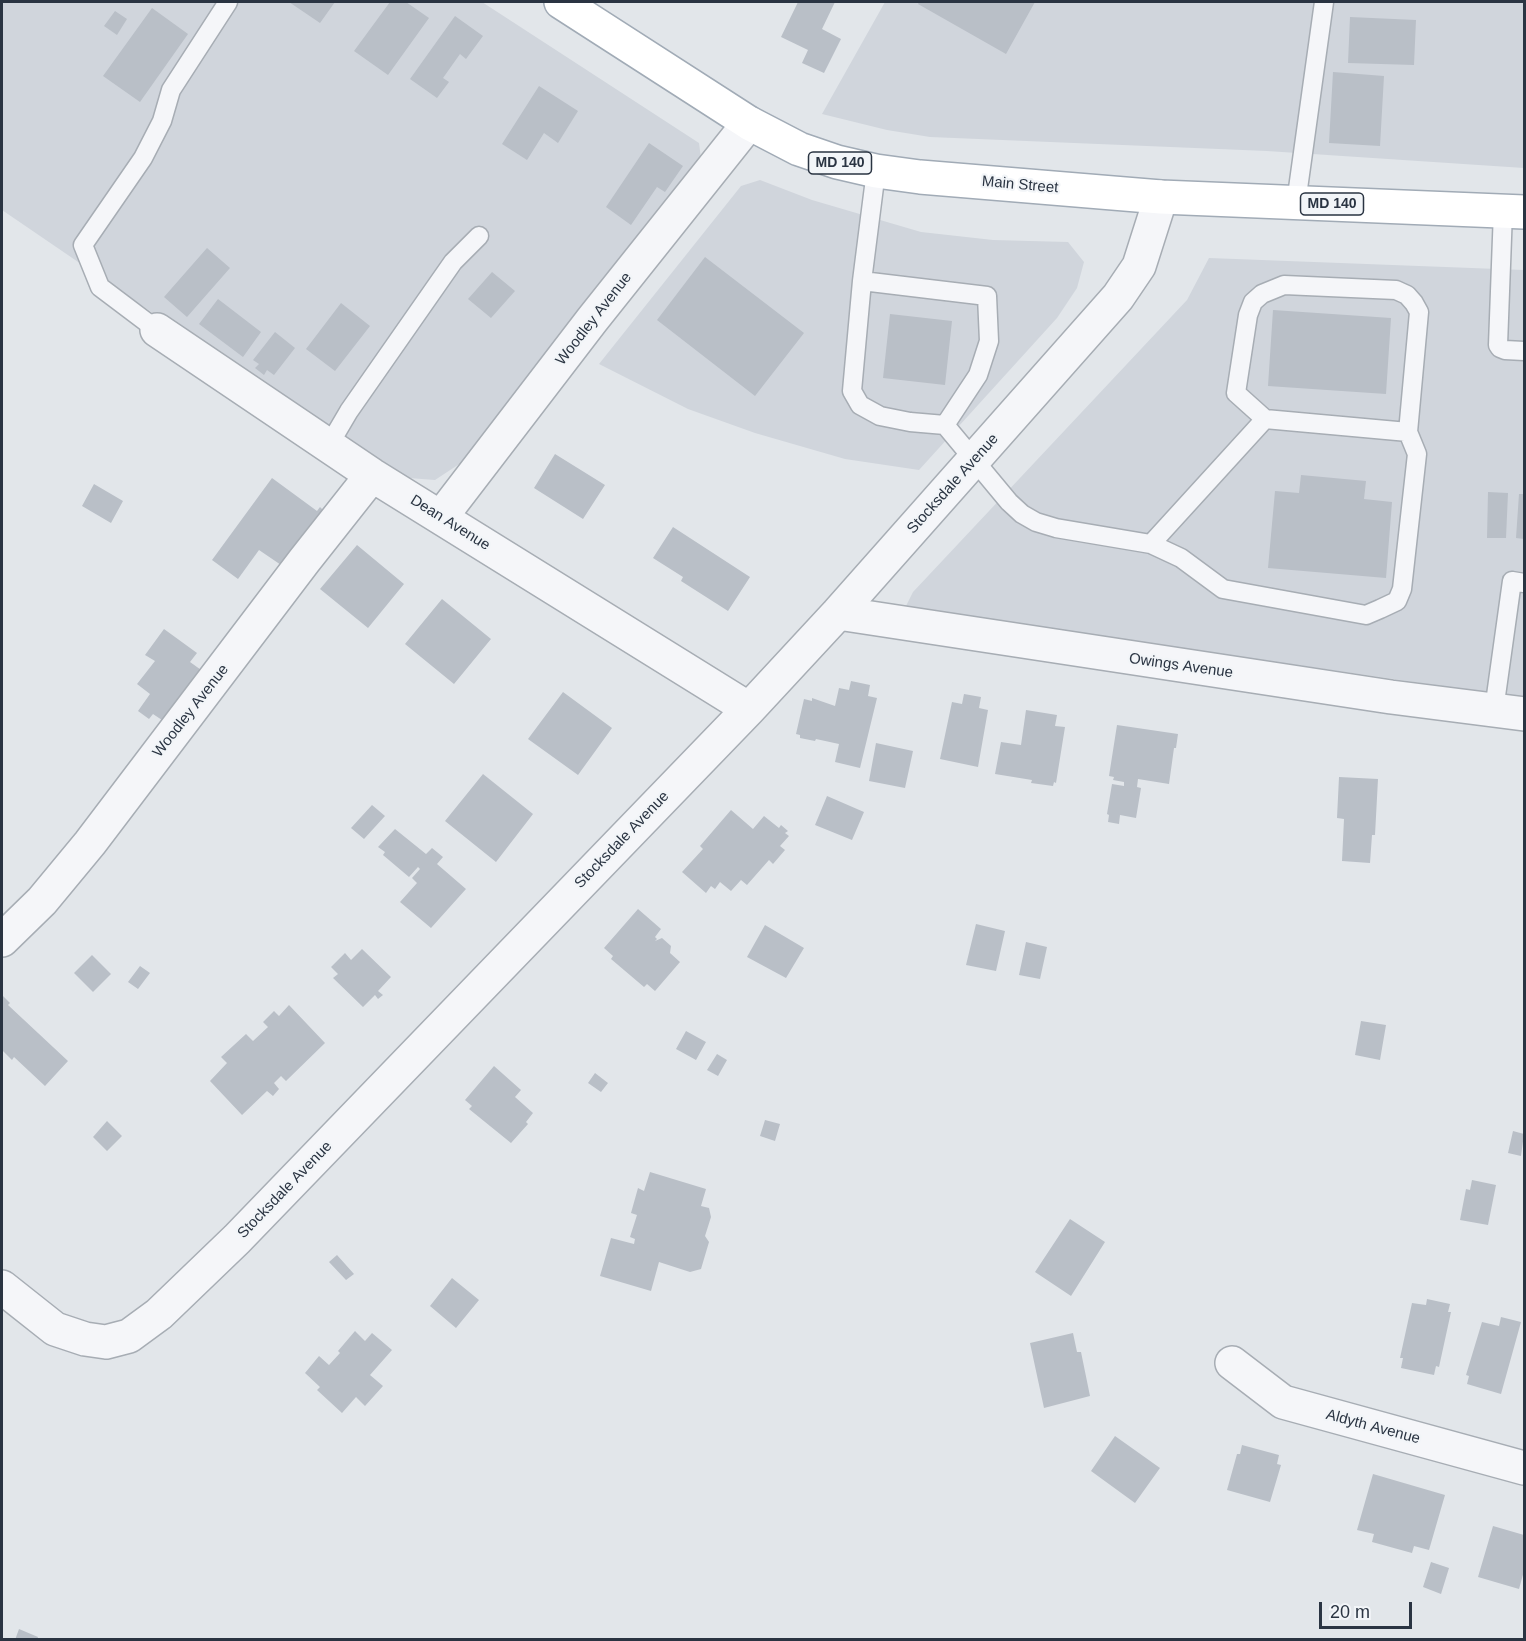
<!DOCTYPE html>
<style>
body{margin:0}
#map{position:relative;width:1526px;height:1641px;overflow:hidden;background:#e2e6ea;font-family:Helvetica,sans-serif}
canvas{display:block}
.frame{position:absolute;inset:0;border:3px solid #2a3442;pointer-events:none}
.scale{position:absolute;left:1319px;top:1602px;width:93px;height:27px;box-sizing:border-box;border:3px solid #2a3442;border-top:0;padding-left:8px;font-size:18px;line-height:21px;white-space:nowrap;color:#2a3442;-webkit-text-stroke:4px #f2f5f8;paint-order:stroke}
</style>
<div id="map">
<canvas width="1526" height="1641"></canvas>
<div class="frame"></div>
<div class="scale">20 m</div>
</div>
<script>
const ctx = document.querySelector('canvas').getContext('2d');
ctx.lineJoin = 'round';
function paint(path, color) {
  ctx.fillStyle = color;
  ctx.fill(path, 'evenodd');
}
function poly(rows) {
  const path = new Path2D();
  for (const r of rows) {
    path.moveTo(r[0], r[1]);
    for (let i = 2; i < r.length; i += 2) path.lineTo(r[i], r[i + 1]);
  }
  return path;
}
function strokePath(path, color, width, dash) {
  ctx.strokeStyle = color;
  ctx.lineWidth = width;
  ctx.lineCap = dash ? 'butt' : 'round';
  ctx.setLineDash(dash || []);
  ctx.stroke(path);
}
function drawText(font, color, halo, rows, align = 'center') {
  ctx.font = font + ' Helvetica,sans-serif';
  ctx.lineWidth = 4.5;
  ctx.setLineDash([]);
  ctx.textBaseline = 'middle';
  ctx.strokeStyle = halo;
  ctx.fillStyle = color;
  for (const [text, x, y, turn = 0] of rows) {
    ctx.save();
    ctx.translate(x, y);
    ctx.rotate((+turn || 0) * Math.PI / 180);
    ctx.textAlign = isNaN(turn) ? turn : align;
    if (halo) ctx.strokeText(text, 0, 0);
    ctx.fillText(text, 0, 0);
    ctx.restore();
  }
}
paint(poly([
 [2,2,482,2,699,143,702,166,476,453,435,480,409,478,352,449,2,210],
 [885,2,1524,2,1524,168,1267,151,930,137,887,130,822,114],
 [760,180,812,200,921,232,993,240,1068,242,1084,262,1077,288,1057,318,919,470,845,459,755,433,688,409,599,364,741,186],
 [1209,258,1524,270,1524,698,905,608,913,592,1187,300]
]), '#d0d5dc');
paint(poly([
 [289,2,335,2,320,23],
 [390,2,406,2,429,18,388,75,354,51],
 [798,2,835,2,822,29,841,39,824,73,802,63,808,50,781,37],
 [919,2,1035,2,1006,54,918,4],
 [152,8,188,34,140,102,103,76],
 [115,11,127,19,117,35,104,26],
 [455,16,483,36,466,59,460,54,443,78,449,82,437,98,410,79],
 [1350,17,1416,20,1414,65,1348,63],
 [1333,72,1384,76,1380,146,1329,143],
 [539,86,578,111,558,143,544,133,527,160,502,144],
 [649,143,683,166,665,192,657,187,631,225,606,207],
 [207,248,230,268,187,317,164,297],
 [705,257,804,333,755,396,657,320],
 [492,272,515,291,491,318,468,299],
 [218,299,261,332,243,357,199,324],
 [341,303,370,326,335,371,306,349],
 [1273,310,1391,318,1386,394,1268,386],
 [890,314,952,321,945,385,883,378],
 [275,332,295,348,274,375,267,370,264,375,255,368,259,364,253,360],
 [555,454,605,485,583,519,534,488],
 [1301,475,1366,481,1364,499,1392,502,1386,578,1268,568,1275,491,1299,493],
 [272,478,317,511,320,507,324,511,284,567,259,550,238,579,212,560],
 [94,484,123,501,111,523,82,506],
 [1488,492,1508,493,1506,538,1487,538],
 [1519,494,1524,494,1524,539,1516,538],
 [673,527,750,577,728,611,681,581,683,577,653,558],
 [357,545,404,584,368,628,320,589],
 [442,599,491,639,454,684,405,644],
 [164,629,197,653,190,662,204,672,175,711,171,709,162,720,153,714,149,719,138,711,150,694,137,684,155,661,145,655],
 [851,681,870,685,868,696,877,698,860,768,835,762,839,744,816,739,815,741,800,738,800,735,796,734,804,699,812,701,812,698,835,706,839,688,849,690],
 [563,692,612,728,578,775,528,739],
 [964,694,981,697,979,708,988,710,978,767,940,759,952,702,962,704],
 [1026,710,1057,715,1055,726,1065,727,1056,783,1054,782,1053,786,1031,783,1032,780,995,774,1001,742,1021,745],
 [1117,725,1178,734,1176,748,1174,748,1169,784,1138,779,1137,787,1141,788,1136,818,1120,815,1119,824,1108,822,1109,815,1107,814,1112,784,1124,786,1124,782,1113,780,1114,777,1109,776],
 [876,743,913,751,905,788,869,781],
 [483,774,533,814,496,862,445,821],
 [1339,777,1378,779,1375,835,1372,835,1370,863,1342,861,1344,819,1337,818],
 [827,796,864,812,852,840,815,825],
 [372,805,385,816,364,839,351,828],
 [731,810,753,829,764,816,779,828,781,825,788,831,785,833,789,836,780,846,785,850,773,864,769,860,747,885,741,880,731,891,720,882,715,889,711,886,706,893,682,872,703,849,700,846],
 [395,829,426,854,432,848,443,857,437,864,466,889,431,928,400,902,417,883,412,878,420,869,418,867,409,877,383,855,385,852,378,847],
 [638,909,661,929,655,937,657,939,655,941,662,938,671,946,670,953,680,962,655,991,647,984,644,987,611,959,613,956,604,948],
 [976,924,1005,931,996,971,966,965],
 [765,925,804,948,786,978,747,957],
 [1026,942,1047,947,1040,979,1019,975],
 [362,949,391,977,378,991,383,995,378,999,375,995,363,1007,333,978,338,974,331,967,345,953,351,960],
 [92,955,111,974,93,992,74,973],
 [140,966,150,973,138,989,128,982],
 [2,995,10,1003,8,1005,68,1061,45,1086,14,1057,12,1060,2,1050],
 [289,1005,325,1043,286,1081,281,1076,274,1083,279,1089,273,1096,267,1091,242,1115,210,1081,227,1063,221,1057,246,1034,253,1041,268,1027,263,1022,274,1011,279,1016],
 [1361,1021,1386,1025,1380,1060,1355,1055],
 [686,1031,706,1042,696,1060,676,1049],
 [717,1054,727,1060,718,1076,707,1070],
 [494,1066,521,1090,515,1097,533,1113,526,1122,528,1124,511,1143,469,1109,472,1106,465,1100],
 [595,1073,608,1083,601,1092,588,1083],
 [765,1120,780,1124,775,1141,760,1136],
 [107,1121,122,1136,107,1151,93,1137],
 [1513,1131,1524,1134,1521,1156,1508,1153],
 [650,1172,706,1189,701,1206,709,1208,711,1217,705,1236,709,1242,701,1269,690,1272,659,1262,651,1291,600,1276,611,1238,634,1244,635,1239,630,1237,637,1215,631,1213,638,1188,644,1191],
 [1472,1180,1496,1185,1488,1225,1460,1220,1466,1189,1470,1190],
 [1070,1219,1105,1242,1071,1296,1035,1272],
 [337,1255,354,1274,346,1280,329,1262],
 [452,1278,479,1300,456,1328,430,1306],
 [1427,1299,1450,1304,1448,1312,1451,1312,1439,1367,1436,1366,1434,1375,1401,1368,1403,1358,1400,1358,1412,1303,1426,1305],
 [1501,1317,1521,1322,1501,1394,1467,1384,1469,1376,1466,1375,1482,1322,1499,1326],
 [355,1331,365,1341,372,1333,392,1350,370,1375,383,1386,365,1406,356,1397,342,1413,317,1390,320,1387,305,1373,319,1356,329,1365,340,1353,338,1351],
 [1073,1333,1077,1352,1081,1352,1090,1396,1044,1408,1030,1343],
 [1115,1436,1160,1468,1135,1503,1091,1471],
 [1242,1445,1279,1455,1277,1464,1281,1465,1270,1502,1227,1490,1237,1454,1240,1454],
 [1373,1474,1445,1495,1429,1550,1414,1546,1412,1553,1372,1542,1374,1534,1357,1530],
 [1493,1526,1524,1535,1524,1571,1519,1589,1478,1577],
 [1431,1562,1449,1568,1441,1594,1423,1587],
 [19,1629,38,1637,37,1640,15,1640]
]), '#b9bfc7');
const lane = poly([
 [876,171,862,281,852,391,860,405,880,416,910,422,945,425,1009,502,1022,514,1036,522,1056,528,1151,544,1265,419,1408,432,1419,312,1414,303,1407,295,1396,290,1284,285,1262,294,1253,302,1248,315,1236,393,1265,419],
 [1296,203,1324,2],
 [1503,211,1498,345,1500,348,1505,350,1524,351],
 [862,281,987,296,989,341,978,375,945,425],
 [157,330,100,287,83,245,143,158,162,121,171,90,228,2],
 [329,445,349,411,453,262,479,236],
 [1151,544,1181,558,1223,589,1366,615,1380,609,1397,601,1402,589,1417,454,1408,432],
 [1494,710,1512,581,1524,583]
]);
const street = poly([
 [157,330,372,475,749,709],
 [441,517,592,320,749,123],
 [838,613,1391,697,1524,714],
 [2,940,42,901,90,843,304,561,372,475],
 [2,1287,55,1329,85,1339,106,1342,129,1336,159,1314,237,1239,749,709,838,613,1118,297,1139,266,1161,197],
 [1232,1363,1283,1402,1524,1468]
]);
const primary = poly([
 [561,2,749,123,799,149,837,162,876,171,920,177,1161,197,1524,212]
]);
strokePath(lane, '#a7adb4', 21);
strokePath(street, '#a7adb4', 36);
strokePath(primary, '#a1abb6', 36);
strokePath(lane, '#f5f6f9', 18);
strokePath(street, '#f5f6f9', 33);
strokePath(primary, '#fff', 33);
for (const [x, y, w] of [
 [840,163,63],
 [1332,204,63]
]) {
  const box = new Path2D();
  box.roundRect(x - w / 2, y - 11, w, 22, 4.5);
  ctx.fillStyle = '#f2f5f8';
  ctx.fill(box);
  strokePath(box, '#2a3442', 1.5);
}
drawText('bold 14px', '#2a3442', null, [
 ["MD 140",840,163],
 ["MD 140",1332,204]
]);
drawText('15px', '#2a3442', '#f2f5f8', [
 ["Main Street",1020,185,5],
 ["Woodley Avenue",594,319,-52],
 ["Stocksdale Avenue",953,484,-48],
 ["Dean Avenue",450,523,32],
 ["Owings Avenue",1181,666,8],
 ["Woodley Avenue",191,711,-52],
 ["Stocksdale Avenue",622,840,-46],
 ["Stocksdale Avenue",285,1190,-46],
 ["Aldyth Avenue",1373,1427,15]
]);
</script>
